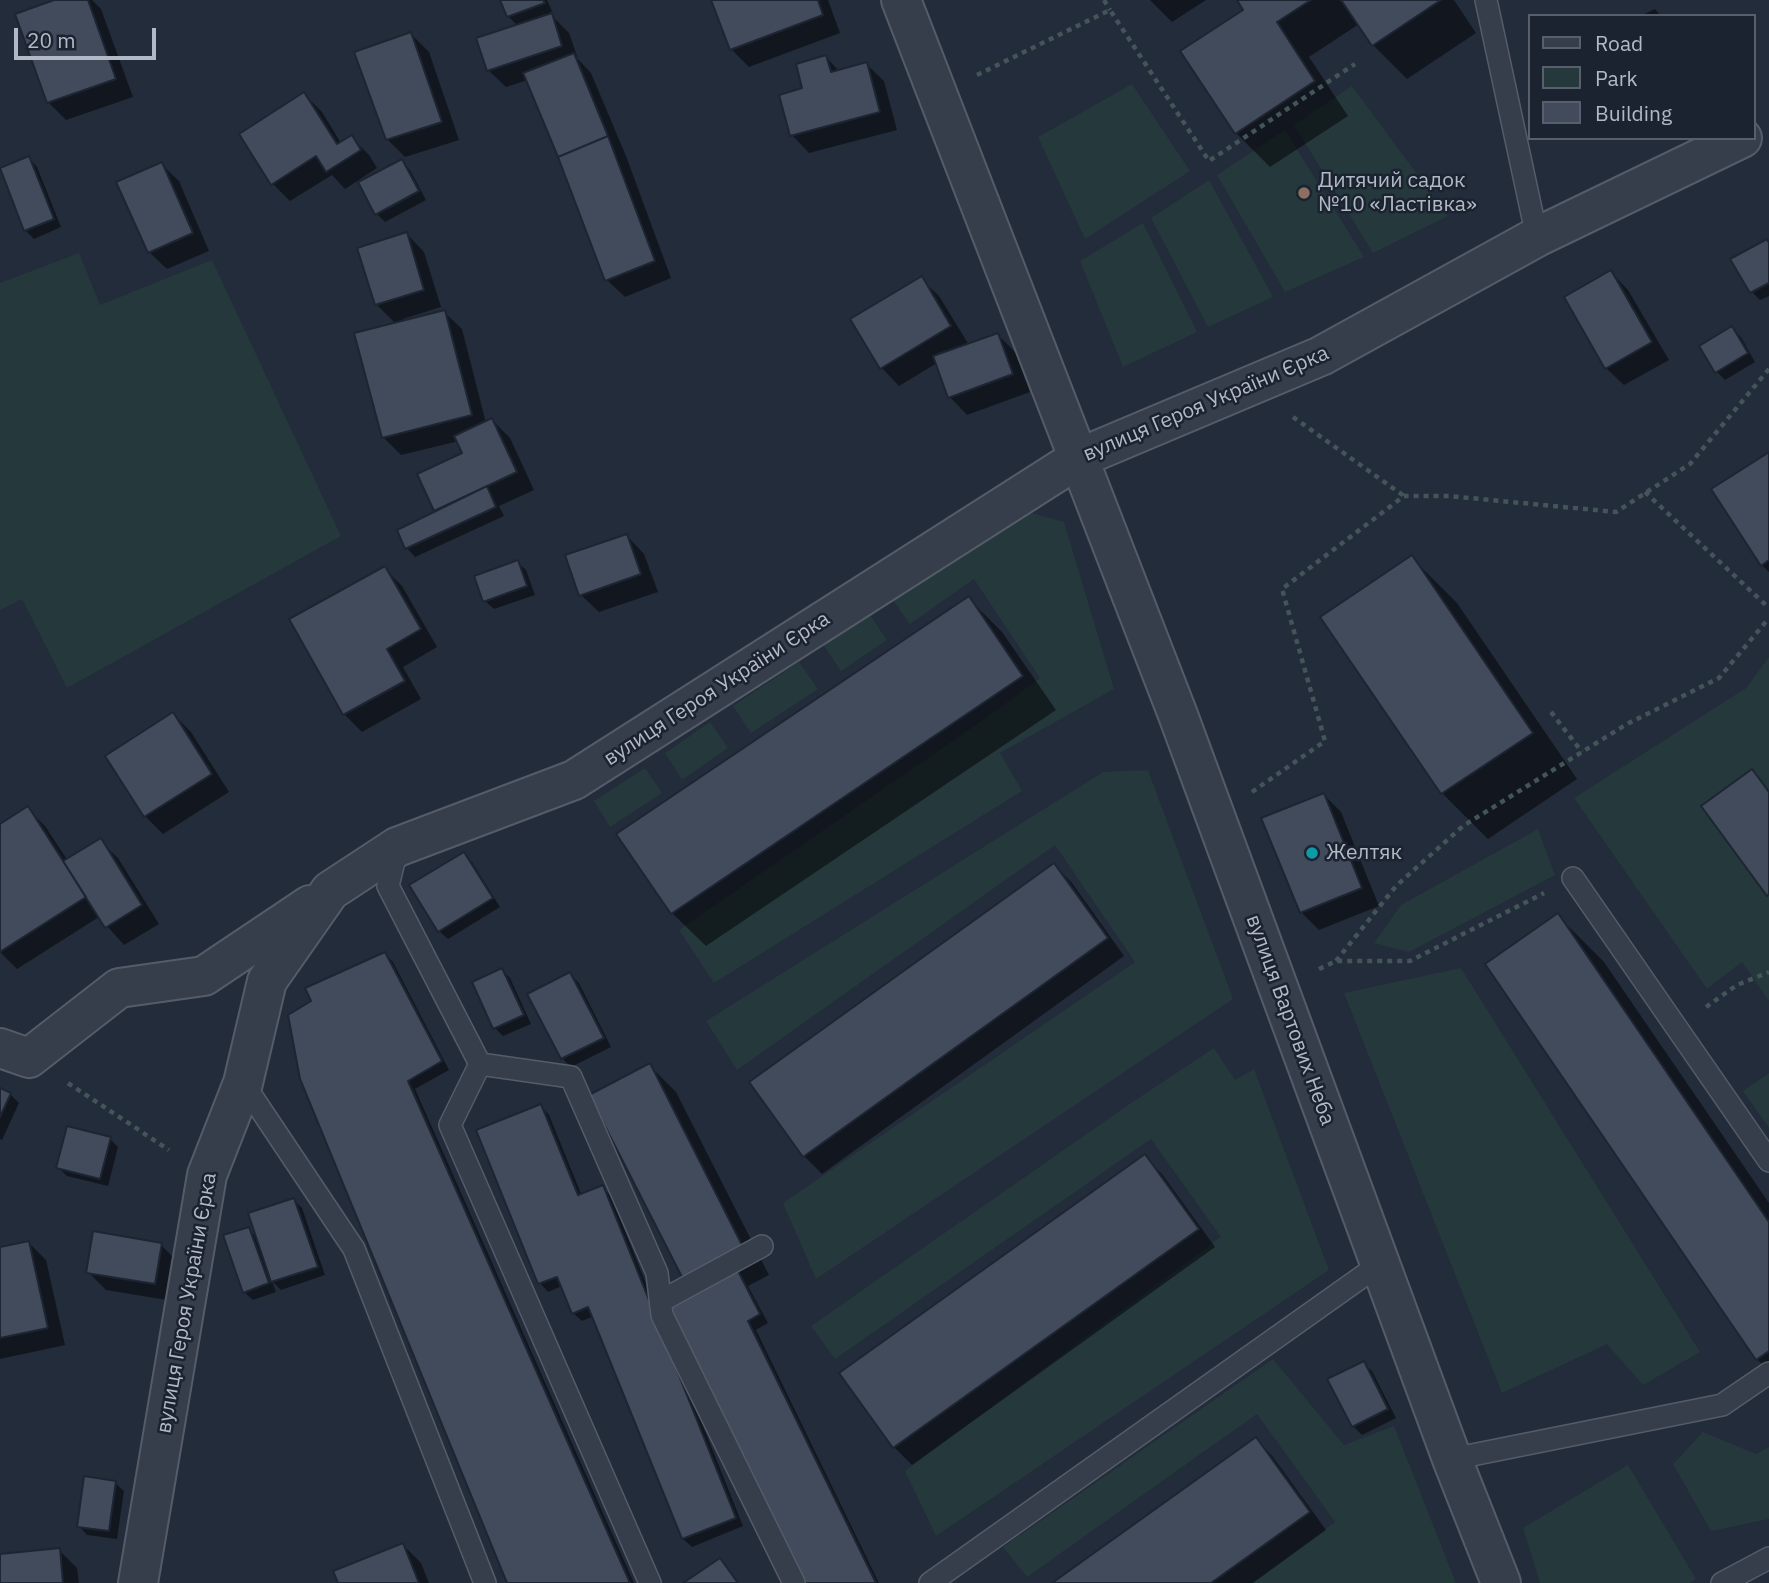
<!DOCTYPE html>
<meta charset="utf-8">
<style>
body{margin:0}
#map{position:relative;width:1769px;height:1583px;overflow:hidden;background:#232c3a;font-family:"IBM Plex Sans",sans-serif}
canvas{display:block}
.legend{position:absolute;left:1528px;top:14px;width:228px;height:126px;box-sizing:border-box;background:#1c2330;border:2px solid #585f6c;margin:0;padding:9px 12px;list-style:none;font-size:21px;color:#b2b9c6}
.legend li{display:flex;align-items:center;gap:14px;height:35px}
.legend b{width:35px;border:2px solid #585f6c}
.scale{position:absolute;left:14px;top:28px;width:142px;height:32px;box-sizing:border-box;border:4px solid #b2b9c6;border-top:0;padding-left:9px;font-size:21px;line-height:24px;white-space:nowrap;color:#b2b9c6;-webkit-text-stroke:5px #1c2330;paint-order:stroke}
</style>
<div id="map">
<canvas width="1769" height="1583"></canvas>
<ul class="legend">
<li><b style="height:9px;background:#373e4b"></b>Road</li>
<li><b style="height:19px;background:#25383b"></b>Park</li>
<li><b style="height:19px;background:#424b5c"></b>Building</li>
</ul>
<div class="scale">20 m</div>
</div>
<script>
const ctx = document.querySelector('canvas').getContext('2d');
ctx.lineJoin = 'round';
function paint(path, color) {
  ctx.fillStyle = color;
  ctx.fill(path, 'evenodd');
}
function poly(rows) {
  const path = new Path2D();
  for (const r of rows) {
    path.moveTo(r[0], r[1]);
    for (let i = 2; i < r.length; i += 2) path.lineTo(r[i], r[i + 1]);
  }
  return path;
}
function strokePath(path, color, width, dash) {
  ctx.strokeStyle = color;
  ctx.lineWidth = width;
  ctx.lineCap = dash ? 'butt' : 'round';
  ctx.setLineDash(dash || []);
  ctx.stroke(path);
}
function drawText(font, color, halo, rows, align = 'center') {
  ctx.font = font + ' "IBM Plex Sans",sans-serif';
  ctx.lineWidth = 5;
  ctx.setLineDash([]);
  ctx.textBaseline = 'middle';
  ctx.strokeStyle = halo;
  ctx.fillStyle = color;
  for (const [text, x, y, turn = 0] of rows) {
    ctx.save();
    ctx.translate(x, y);
    ctx.rotate((+turn || 0) * Math.PI / 180);
    ctx.textAlign = isNaN(turn) ? turn : align;
    if (halo) ctx.strokeText(text, 0, 0);
    ctx.fillText(text, 0, 0);
    ctx.restore();
  }
}
paint(poly([
 [1132,84,1190,171,1085,239,1038,137],
 [1352,86,1448,216,1373,253,1294,125],
 [1285,130,1364,257,1285,292,1217,175],
 [1209,180,1273,297,1208,327,1151,218],
 [1143,223,1197,332,1123,367,1080,261],
 [79,253,100,305,212,260,341,536,67,688,22,599,0,610,0,283],
 [1025,511,1064,522,1114,689,1000,753,1022,791,714,983,679,930,986,718,1040,678,974,579,910,624,890,596],
 [868,612,887,640,841,671,823,644],
 [1769,657,1769,1001,1742,962,1707,989,1574,798,1746,688],
 [799,662,818,689,751,733,733,706],
 [710,722,728,748,682,780,665,753],
 [645,768,662,793,610,827,594,801],
 [1148,770,1233,999,816,1279,783,1203,1135,962,1055,845,737,1070,706,1021,1103,772],
 [1538,829,1555,875,1409,952,1374,943,1401,905],
 [1461,968,1700,1352,1643,1385,1607,1344,1502,1393,1344,993],
 [1214,1048,1235,1080,1254,1069,1329,1270,936,1536,905,1471,1221,1237,1151,1139,835,1359,811,1326,1131,1103],
 [1769,1073,1769,1128,1743,1091],
 [1273,1359,1344,1445,1394,1426,1456,1583,1252,1583,1335,1522,1257,1414,1027,1577,1003,1547],
 [1703,1432,1756,1454,1769,1447,1769,1519,1711,1531,1673,1464],
 [1628,1465,1696,1579,1690,1583,1540,1583,1523,1528]
]), '#25383b');
paint(poly([
 [60,0,92,0,101,9,133,97,66,120,48,102],
 [502,0,547,0,552,11,549,13,569,33,578,59,591,73,626,156,671,278,625,297,607,280,528,80,506,87,488,70,518,26,508,16],
 [713,0,828,0,840,33,749,67,731,49],
 [1150,0,1206,0,1172,22],
 [1239,0,1454,0,1476,33,1407,79,1373,45,1359,24,1309,57,1348,116,1270,167,1236,133,1246,10],
 [1655,9,1661,16,1640,16],
 [411,34,429,52,459,140,405,157,387,139],
 [826,57,839,71,866,64,884,81,897,130,809,153,792,135,804,89],
 [304,94,322,112,341,143,351,137,369,155,377,168,345,189,332,175,290,201,273,184],
 [29,158,37,167,61,227,34,239,25,230],
 [402,162,410,170,426,200,385,222,377,214],
 [161,164,179,181,209,251,167,269,149,252],
 [407,234,424,252,441,307,403,319,404,322,444,312,462,329,486,423,492,420,510,438,534,490,499,506,504,516,415,557,407,548,400,531,438,512,435,510,465,454,459,441,401,455,383,437,396,324,376,304],
 [1769,244,1769,296,1760,300,1752,292],
 [1611,272,1628,290,1669,360,1624,385,1606,368],
 [921,279,939,296,969,345,998,335,1016,353,1030,392,967,415,950,397,937,363,899,386,882,368],
 [1732,328,1741,337,1755,362,1725,380,1716,371],
 [1769,454,1769,572,1762,565],
 [627,536,644,554,658,592,599,612,581,595],
 [1411,557,1457,603,1577,779,1488,839,1442,793,1323,617],
 [517,562,526,570,535,595,494,609,485,601],
 [384,568,402,586,437,647,403,667,421,699,362,732,344,714,291,620],
 [968,598,1002,632,1056,710,706,946,672,913],
 [173,714,191,732,229,792,163,834,145,816],
 [1324,795,1341,812,1379,906,1319,930,1301,912],
 [27,808,45,826,68,861,100,841,118,858,159,924,124,945,99,917,17,969,0,952,0,826],
 [463,854,472,862,500,907,448,939,439,931],
 [1054,865,1072,883,1124,956,822,1174,804,1156],
 [1558,916,1604,962,1769,1203,1769,1371,1757,1359],
 [385,954,393,962,449,1070,415,1089,634,1583,509,1583,314,1002],
 [502,970,510,978,531,1024,503,1036,495,1028],
 [570,974,579,983,611,1047,571,1067,562,1058],
 [650,1066,676,1092,769,1275,748,1286,768,1323,756,1330,879,1583,804,1583,686,1294],
 [0,1090,10,1094,19,1103,2,1140,0,1139],
 [541,1106,549,1115,582,1196,602,1187,611,1196,743,1526,692,1547,683,1539,594,1316,582,1321,573,1313,562,1286,548,1292,540,1283],
 [110,1139,118,1147,108,1186,67,1176,58,1167],
 [1144,1156,1162,1174,1215,1247,912,1465,894,1447,842,1374],
 [294,1200,302,1208,325,1275,281,1290,272,1281,276,1292,253,1300,244,1292,248,1229,258,1239],
 [28,1242,46,1260,65,1345,0,1359,0,1248],
 [161,1245,179,1263,173,1301,106,1290,88,1272],
 [1363,1363,1372,1371,1396,1418,1362,1435,1353,1426],
 [1256,1439,1273,1457,1326,1530,1253,1583,1055,1583],
 [115,1483,124,1491,117,1539,87,1535,79,1526],
 [403,1545,421,1563,429,1583,339,1583],
 [59,1550,77,1568,79,1583,0,1583,0,1555]
]), '#0007');
const building = poly([
 [54,0,88,0,116,79,47,103,15,14,54,0],
 [500,0,543,0,545,3,507,17,500,0],
 [711,0,818,0,823,15,730,50,711,0],
 [1237,0,1311,0,1277,22,1315,81,1235,134,1180,51,1243,10,1237,0],
 [1341,0,1441,0,1372,46,1341,0],
 [552,13,562,46,487,71,476,38,552,13],
 [411,32,442,122,386,140,354,52,411,32],
 [574,53,608,136,558,157,523,73,574,53],
 [826,55,831,72,867,62,880,112,790,136,779,95,802,88,796,64,826,55],
 [304,92,337,144,352,135,361,150,326,172,316,156,271,185,239,134,304,92],
 [608,136,655,261,605,281,558,157,608,136],
 [29,156,54,219,24,231,0,168,29,156],
 [402,159,419,191,375,215,358,182,402,159],
 [162,162,193,233,148,253,116,182,162,162],
 [407,232,424,290,375,305,357,248,407,232],
 [1767,239,1769,243,1769,283,1750,293,1730,259,1767,239],
 [1611,270,1652,342,1605,369,1564,297,1611,270],
 [922,276,951,326,880,369,850,319,922,276],
 [445,310,472,415,382,438,354,333,445,310],
 [1732,326,1748,353,1715,373,1699,346,1732,326],
 [998,333,1013,374,948,398,933,356,998,333],
 [492,418,517,472,434,511,417,474,462,453,454,436,492,418],
 [1769,452,1769,560,1761,566,1711,489,1769,452],
 [487,486,496,507,405,549,397,530,487,486],
 [627,534,641,574,579,596,565,555,627,534],
 [1412,555,1533,733,1441,794,1320,617,1412,555],
 [518,560,527,586,483,602,474,576,518,560],
 [385,566,421,629,387,649,405,681,343,715,289,619,385,566],
 [969,596,1023,676,671,914,616,834,969,596],
 [173,712,212,774,144,817,105,756,173,712],
 [1752,769,1769,792,1769,894,1767,896,1701,806,1752,769],
 [1324,793,1362,888,1300,913,1261,818,1324,793],
 [28,806,86,897,0,952,0,824,28,806],
 [101,838,142,905,105,928,63,861,101,838],
 [464,852,493,898,438,932,409,885,464,852],
 [1054,863,1108,938,803,1157,749,1082,1054,863],
 [1558,913,1769,1222,1769,1351,1756,1360,1485,964,1558,913],
 [385,952,442,1061,408,1081,630,1583,507,1583,300,1079,288,1015,311,1001,305,988,385,952],
 [502,968,524,1015,493,1029,472,982,502,968],
 [570,972,604,1038,561,1059,527,994,570,972],
 [650,1063,744,1249,683,1279,589,1095,650,1063],
 [0,1088,11,1093,0,1117,0,1088],
 [541,1104,578,1195,603,1185,736,1518,682,1539,588,1307,572,1314,557,1277,538,1284,476,1130,541,1104],
 [67,1126,111,1137,100,1179,56,1168,67,1126],
 [1145,1154,1199,1229,893,1448,839,1373,1145,1154],
 [294,1198,318,1267,271,1282,248,1213,294,1198],
 [249,1227,269,1283,243,1293,223,1235,249,1227],
 [93,1231,162,1243,155,1284,86,1273,93,1231],
 [29,1241,48,1328,0,1338,0,1247,29,1241],
 [735,1265,760,1314,748,1321,876,1583,802,1583,669,1310,685,1292,735,1265],
 [1364,1361,1388,1409,1352,1427,1327,1379,1364,1361],
 [1256,1437,1310,1512,1211,1583,1052,1583,1256,1437],
 [84,1476,116,1481,109,1531,77,1527,84,1476],
 [403,1543,419,1583,338,1583,333,1571,403,1543],
 [60,1548,63,1583,0,1583,0,1554,60,1548],
 [720,1558,738,1583,683,1583,720,1558]
]);
paint(building, '#424b5c');
strokePath(building, '#1e2532', 2);
const service = poly([
 [1486,0,1537,237],
 [397,849,388,886,480,1064,450,1125,650,1583],
 [1573,878,1769,1161],
 [480,1064,571,1077,657,1273,662,1315,794,1583],
 [243,1083,354,1249,485,1583],
 [661,1301,762,1246],
 [1452,1459,1722,1405,1769,1373],
 [930,1583,1380,1264],
 [1722,1583,1769,1558]
]);
const minor = poly([
 [901,0,1178,715,1452,1459,1501,1583],
 [0,1048,29,1058,119,988,204,976,310,905],
 [138,1583,207,1175,243,1083,267,981,330,891,397,847,574,780,1079,458,1321,356,1537,237,1742,138]
]);
strokePath(service, '#555c69', 24);
strokePath(minor, '#555c69', 42);
strokePath(poly([
 [1104,0,1110,10],
 [977,75,1110,10,1209,161,1355,64],
 [1293,417,1404,496],
 [1645,492,1769,608],
 [1551,712,1582,752],
 [1252,792,1325,741,1282,589,1404,496,1449,496,1616,512,1690,464,1769,369],
 [1336,961,1396,886,1463,826,1627,724,1719,678,1769,618],
 [1319,969,1336,961,1410,961,1544,893],
 [1706,1007,1737,985,1769,972],
 [68,1083,169,1150]
]), '#435559', 4.5, [5, 5]);
strokePath(service, '#373e4b', 21);
strokePath(minor, '#373e4b', 38);
for (const [x, y, r, color] of [
 [1304,193,7,"#8d6e63"],
 [1312,853,7,"#0f9aa8"]
]) {
  const dot = new Path2D();
  dot.arc(x, y, r, 0, 2 * Math.PI);
  ctx.fillStyle = color;
  ctx.fill(dot);
  strokePath(dot, '#1c2330', 2.5);
}
drawText('21px', '#b2b9c6', '#1c2330', [
 ["Дитячий садок",1318,181],
 ["№10 «Ластівка»",1318,205],
 ["Желтяк",1326,853]
], 'left');
drawText('21px', '#b2b9c6', '#1c2330', [
 ["вулиця Героя України Єрка",1206,404,-23],
 ["вулиця Героя України Єрка",717,689,-33],
 ["вулиця Вартових Неба",1290,1020,70],
 ["вулиця Героя України Єрка",187,1303,-80]
]);
</script>
